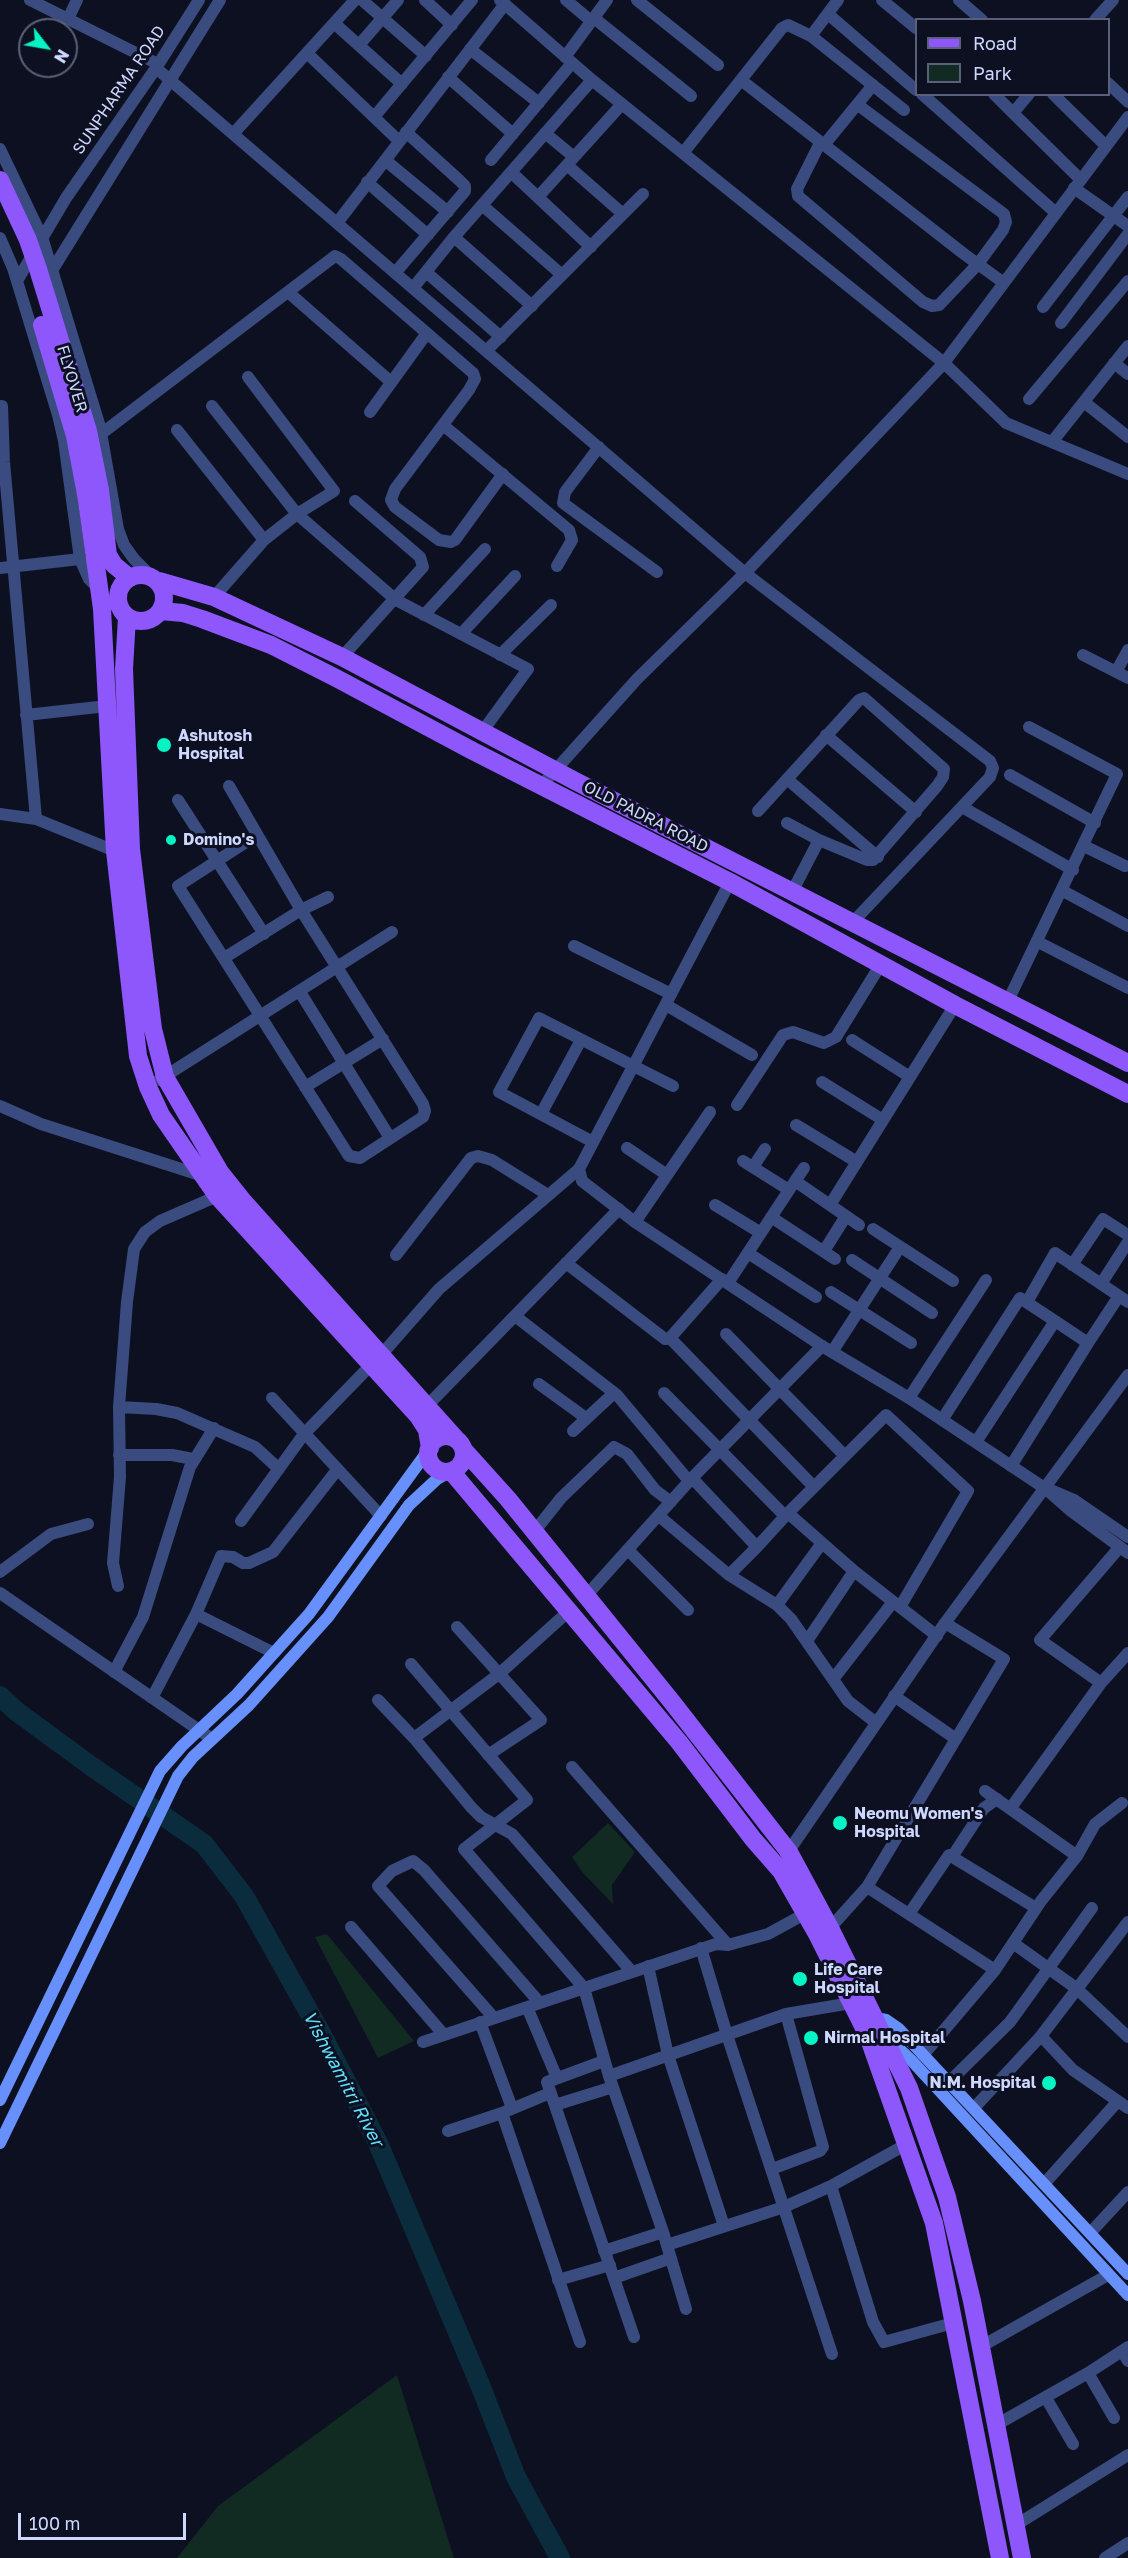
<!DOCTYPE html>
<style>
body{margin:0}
#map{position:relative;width:1128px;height:2558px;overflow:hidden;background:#0d1021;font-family:"Golos Text",sans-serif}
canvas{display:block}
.legend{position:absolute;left:915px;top:18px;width:195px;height:78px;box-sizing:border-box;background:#0d1021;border:2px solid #5a6079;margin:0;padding:8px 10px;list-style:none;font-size:18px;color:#ced7fe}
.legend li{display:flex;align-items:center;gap:12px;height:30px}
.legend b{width:30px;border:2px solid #5a6079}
.north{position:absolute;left:18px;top:18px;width:60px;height:60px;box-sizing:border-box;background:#0d1021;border:2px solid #5a6079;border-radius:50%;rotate:121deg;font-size:16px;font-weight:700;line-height:24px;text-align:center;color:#ced7fe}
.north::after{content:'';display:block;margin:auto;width:21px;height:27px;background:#04f4c4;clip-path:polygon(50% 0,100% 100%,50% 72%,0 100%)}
.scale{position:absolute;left:18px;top:2513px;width:168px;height:27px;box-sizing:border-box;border:3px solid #ced7fe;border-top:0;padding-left:8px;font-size:18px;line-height:21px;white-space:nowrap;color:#ced7fe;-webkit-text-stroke:4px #0d1021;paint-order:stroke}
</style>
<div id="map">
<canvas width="1128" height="2558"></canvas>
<ul class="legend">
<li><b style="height:8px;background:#8d57fc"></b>Road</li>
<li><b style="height:16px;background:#112a22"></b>Park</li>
</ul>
<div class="north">N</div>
<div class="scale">100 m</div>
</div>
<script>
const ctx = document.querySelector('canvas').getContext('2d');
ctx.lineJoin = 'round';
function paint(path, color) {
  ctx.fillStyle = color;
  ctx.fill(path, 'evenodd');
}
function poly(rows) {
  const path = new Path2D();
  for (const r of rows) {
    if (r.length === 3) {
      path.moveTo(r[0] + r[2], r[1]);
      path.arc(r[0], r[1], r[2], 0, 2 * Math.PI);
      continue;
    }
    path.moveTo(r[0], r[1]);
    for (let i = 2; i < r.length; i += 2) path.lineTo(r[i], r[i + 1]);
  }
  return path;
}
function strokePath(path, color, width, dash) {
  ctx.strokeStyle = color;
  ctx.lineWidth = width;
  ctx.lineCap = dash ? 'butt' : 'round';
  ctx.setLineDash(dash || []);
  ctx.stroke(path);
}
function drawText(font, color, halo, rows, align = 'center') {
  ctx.font = font + ' "Golos Text",sans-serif';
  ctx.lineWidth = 6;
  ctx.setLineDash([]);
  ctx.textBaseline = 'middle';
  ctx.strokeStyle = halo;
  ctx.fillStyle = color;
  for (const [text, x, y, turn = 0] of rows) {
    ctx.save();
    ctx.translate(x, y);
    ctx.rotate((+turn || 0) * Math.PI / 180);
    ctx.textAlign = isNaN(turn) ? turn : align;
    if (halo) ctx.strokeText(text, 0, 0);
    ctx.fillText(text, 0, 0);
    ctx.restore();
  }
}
paint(poly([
 [608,1823,635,1852,612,1885,613,1904,583,1873,572,1857],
 [327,1934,414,2041,378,2058,315,1937],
 [397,2375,454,2558,177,2558,218,2506]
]), '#112a22');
strokePath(poly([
 [0,1696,16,1711,91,1766,204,1844,244,1896,323,2037,378,2143,481,2387,516,2477,560,2558]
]), '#0a2c3d', 20);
strokePath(poly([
 [30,0,158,64],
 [362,0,426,56],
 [425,0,452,25],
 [500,0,592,80,944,363,1006,423,1128,474],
 [566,0,591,21],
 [637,0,718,65],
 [882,0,916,28],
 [959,0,982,20],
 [828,14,916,90],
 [594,18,691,96],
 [68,19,77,0],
 [1095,20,1113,0],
 [334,23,402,84],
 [811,36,838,0],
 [359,45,398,0],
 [470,49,539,103],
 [307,53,399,141],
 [565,57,607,0],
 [156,68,745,573,990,761,993,768,990,777,852,923],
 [448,77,513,134],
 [741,80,964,254,1004,283],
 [1108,83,1128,102],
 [922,94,1056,213],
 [994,94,1013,113,1029,94],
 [1053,94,1106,146],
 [1013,113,1081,180],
 [374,117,472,0],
 [545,133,574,157],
 [233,134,355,0],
 [820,143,797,189,798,196,923,302,932,306,939,305,978,264,1003,230,1006,222,1004,214,858,105],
 [824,145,873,85],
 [683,153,782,28,788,25,811,36,904,110],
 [385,160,448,212],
 [491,160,572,63],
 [567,165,623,214],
 [511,172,591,247],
 [367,182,428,235],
 [1074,188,1128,226],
 [538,197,622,104],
 [482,205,562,275],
 [337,223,505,4],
 [454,237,532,306],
 [426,272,501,337],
 [395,273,465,191,465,186,459,180,406,132],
 [413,288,454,237,592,80],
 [288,292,391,382],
 [1043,307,1128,197],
 [1061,323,1128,234],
 [486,351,643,194],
 [1114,363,1128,374],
 [1029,399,1128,281],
 [1084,402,1128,437],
 [2,406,4,462,36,819],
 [212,406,297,514,396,600,528,669,482,732],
 [370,412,427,333],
 [443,425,569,530,572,540,557,566],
 [177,430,264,540],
 [101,434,335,256,341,259,473,373,475,379,469,390,395,489,391,500,395,507,439,540,451,542,455,540,503,474],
 [1052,442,1128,346],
 [599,447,565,492,563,503,657,572],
 [0,568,80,559],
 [214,597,264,540,297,514,334,491,248,377],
 [424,615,485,549],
 [461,634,515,576],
 [500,655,551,605],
 [1083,655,1128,678],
 [342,657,423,567,420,557,355,501],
 [1116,672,1128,650],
 [26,715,107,706],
 [826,735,916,812],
 [1010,775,1095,823],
 [787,779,878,857],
 [542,785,637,679,745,573,944,363,1128,117],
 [229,786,301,910,423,1104,425,1111,423,1117,360,1158,349,1156,178,886,257,835],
 [178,800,264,934],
 [962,807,1073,870],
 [758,811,859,700,864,698,944,769,943,777,937,786,873,860,867,860,819,840,787,823],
 [0,814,36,819,115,851],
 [1084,846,1125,866],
 [1063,891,1128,926],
 [792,892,819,840],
 [1038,942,1128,988],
 [574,946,671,994],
 [224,958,301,910,328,897],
 [300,992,390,1138],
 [1007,1003,1117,774,1029,727],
 [666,1005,752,1055],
 [852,1040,910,1077],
 [159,1080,392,932],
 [822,1082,883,1120],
 [305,1087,383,1039],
 [737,1105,783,1035,793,1032,824,1043,836,1037,881,964],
 [0,1106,41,1124,203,1176],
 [541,1114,581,1040],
 [796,1125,857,1162],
 [593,1142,499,1092,539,1018,673,1086],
 [627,1148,667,1175],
 [743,1161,789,1190],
 [753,1167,765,1149],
 [795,1181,804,1168],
 [715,1205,761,1233],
 [830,1205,955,1005],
 [771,1217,835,1259],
 [635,1222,710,1112],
 [873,1229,953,1281],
 [824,1251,846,1216],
 [748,1253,816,1297],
 [396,1255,471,1158,478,1156,492,1160,548,1195],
 [852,1260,932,1313],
 [566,1263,665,1339,670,1338,722,1279],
 [1072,1265,1103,1219,1128,1235],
 [728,1283,795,1181,859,1225],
 [1101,1284,1128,1242],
 [831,1292,911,1343],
 [1027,1302,1055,1253,1128,1302],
 [515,1316,617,1395,689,1481],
 [726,1334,845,1456],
 [670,1338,814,1487],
 [1088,1343,1119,1296],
 [832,1352,900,1247],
 [382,1354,439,1289,579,1169],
 [539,1384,586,1418],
 [664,1393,785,1516],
 [272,1398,381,1516],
 [909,1398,986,1280],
 [119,1407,156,1409,177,1413,255,1447,279,1469],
 [423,1410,619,1209],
 [942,1420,1020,1298,1055,1321,1088,1343,1011,1466],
 [573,1431,614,1393],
 [976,1442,1055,1321],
 [119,1455,172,1455,193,1459],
 [692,1478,757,1547,788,1513,854,1571,937,1636],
 [788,1513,886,1415,968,1491,900,1607],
 [659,1516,729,1575,777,1605,791,1619,848,1701,875,1722],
 [241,1521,304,1434,371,1365],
 [534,1532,561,1498,614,1447,627,1454,655,1490,671,1502],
 [629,1551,688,1610],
 [0,1572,51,1534,88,1524],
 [729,1575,757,1547],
 [118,1586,113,1563,120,1477,119,1407,127,1302,134,1249,145,1232,160,1221,222,1194],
 [0,1593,212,1739],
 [586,1596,692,1478,822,1346],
 [777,1605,822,1543],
 [196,1614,274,1653],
 [457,1627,541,1720,488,1755],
 [807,1641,854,1571],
 [411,1664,527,1800,464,1849,584,1988,609,2076,663,2232,686,2309],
 [114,1672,143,1617,190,1467,214,1428],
 [834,1678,893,1602],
 [1101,1683,1040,1640,1119,1548],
 [894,1696,956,1739],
 [152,1698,196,1614,221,1556,233,1557,243,1563,249,1563,273,1552,337,1470],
 [378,1700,414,1738,471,1807,481,1817,512,1834,632,1972],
 [414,1738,499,1674,570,1610],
 [572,1767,728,1945],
 [985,1791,1077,1856],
 [1010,1809,1101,1683,1128,1653],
 [952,1857,984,1808,997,1799],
 [867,1887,995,1970],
 [909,1914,949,1855,1036,1908],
 [351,1927,444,2035],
 [830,1928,867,1887,1004,1659,945,1623],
 [1013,1943,1076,1988,1128,2037],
 [701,1948,727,2035,832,2354],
 [648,1966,668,2055,724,2226],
 [527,2007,557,2078],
 [494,2018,378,1886,392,1871,413,1861,424,1870,539,2002],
 [480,2022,512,2108],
 [1041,2036,1128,1922],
 [423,2042,716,1944,728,1945,768,1934,810,1911],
 [923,2055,995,1970,1041,1901,1077,1856,1095,1824,1122,1803],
 [604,2061,547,2082,634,2337],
 [609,2076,786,2014,851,2003],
 [949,2082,1010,2022,1092,1908],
 [555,2105,613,2087],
 [974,2108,1041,2036,1073,2070,1128,2108],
 [502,2113,580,2342],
 [448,2131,502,2113,550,2093],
 [772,2169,820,2151,823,2147,786,2014],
 [1044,2184,1118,2101],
 [831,2186,873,2322,884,2342,953,2323],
 [1091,2232,1128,2192],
 [667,2245,784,2207,831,2186,907,2144],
 [604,2251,663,2232],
 [614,2278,671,2258],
 [558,2280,610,2265],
 [982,2346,1108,2275],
 [1122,2351,1128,2361],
 [1088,2373,1114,2418],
 [1046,2398,1073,2444],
 [996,2425,1088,2373,1128,2347],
 [1016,2525,1128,2455],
 [1105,2558,1128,2543]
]), '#394b7f', 12);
strokePath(poly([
 [0,149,42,237,100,427,118,529,124,545,134,559,152,577],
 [0,238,13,268,58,415,64,441,80,559,89,579,99,589],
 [51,272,220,0],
 [17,281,66,198,156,68,199,0],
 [730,882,579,1169,582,1181,635,1222,822,1346,909,1398,1046,1489,1071,1511,1128,1553],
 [1053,1491,1074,1500,1128,1537],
 [786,1855,945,1623,1128,1375]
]), '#394b7f', 12);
strokePath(poly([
 [870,2017,886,2020,899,2029,1128,2274],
 [889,2039,912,2061,1128,2295],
 [0,2100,160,1771,182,1746,237,1694,309,1614,430,1448],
 [0,2143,178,1776,193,1757,249,1705,328,1617,409,1505,437,1479,451,1471]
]), '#6790fc', 12);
strokePath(poly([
 [100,490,108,555,114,565,130,578],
 [86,494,102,609,115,851,138,1056,148,1087,161,1115,217,1196,418,1416,427,1430,430,1448],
 [141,598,23],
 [159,581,214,597,342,657,577,782,1128,1063],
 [161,611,183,613,202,619,271,645,336,678,471,750,730,882,955,1005,1128,1094],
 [127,617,124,669,131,849,153,1029,165,1077,220,1172,244,1202,457,1440],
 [446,1454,18],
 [463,1449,508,1499,672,1702,789,1852,830,1928,909,2088,947,2197,972,2301,1022,2558],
 [451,1471,679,1742,753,1839,781,1871,817,1934,868,2036,934,2223,1000,2558]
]), '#8d57fc', 18);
strokePath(poly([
 [0,180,28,240,38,269,88,431,100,490],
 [42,325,75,436,86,494]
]), '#8d57fc', 18);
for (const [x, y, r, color] of [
 [164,745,8,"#04f4c4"],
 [171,840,6,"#04f4c4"],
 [840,1823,8,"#04f4c4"],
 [800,1979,8,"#04f4c4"],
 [811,2038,8,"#04f4c4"],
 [1049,2083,8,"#04f4c4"]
]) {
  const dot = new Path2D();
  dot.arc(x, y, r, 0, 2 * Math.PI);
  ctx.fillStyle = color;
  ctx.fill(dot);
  strokePath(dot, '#0d1021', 2);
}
drawText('16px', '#ced7fe', '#0d1021', [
 ["SUNPHARMA ROAD",119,90,-56],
 ["FLYOVER",72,379,73],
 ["OLD PADRA ROAD",646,817,27]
]);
drawText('bold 16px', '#ced7fe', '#0d1021', [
 ["Ashutosh",178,736],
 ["Hospital",178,754],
 ["Domino's",183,840],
 ["Neomu Women's",854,1814],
 ["Hospital",854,1832],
 ["Life Care",814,1970],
 ["Hospital",814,1988],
 ["Nirmal Hospital",824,2038],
 ["N.M. Hospital",1036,2083,"right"]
], 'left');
drawText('italic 18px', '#5ee2fc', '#0d1021', [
 ["Vishwamitri River",343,2079,62]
]);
</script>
